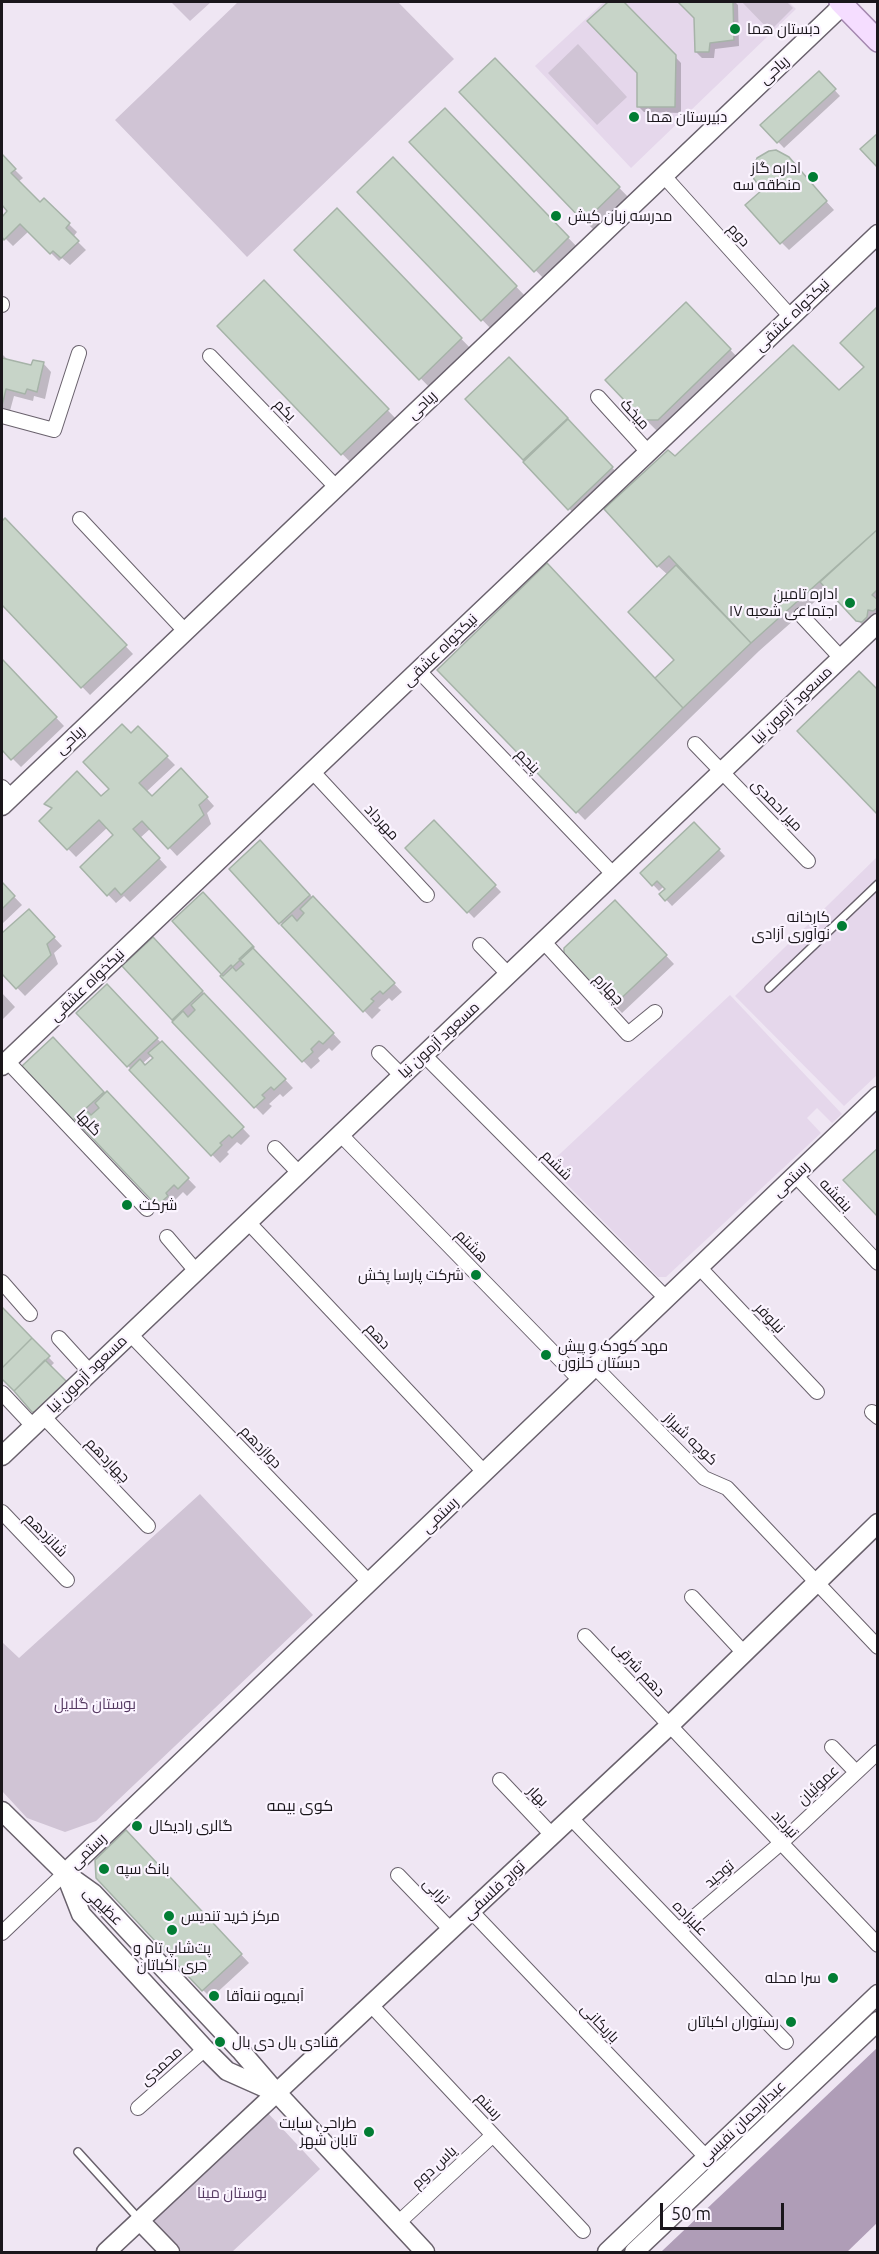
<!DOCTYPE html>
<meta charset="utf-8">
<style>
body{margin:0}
#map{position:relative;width:879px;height:2254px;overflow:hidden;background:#efe6f3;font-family:Ubuntu,sans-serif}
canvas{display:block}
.frame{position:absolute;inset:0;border:3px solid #1a161b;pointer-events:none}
.scale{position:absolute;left:660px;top:2203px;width:124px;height:27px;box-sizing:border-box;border:3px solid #1a161b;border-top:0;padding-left:8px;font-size:18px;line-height:21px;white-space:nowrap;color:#1a161b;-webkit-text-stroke:4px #fbf4ff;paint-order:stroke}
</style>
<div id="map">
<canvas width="879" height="2254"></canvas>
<div class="frame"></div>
<div class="scale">50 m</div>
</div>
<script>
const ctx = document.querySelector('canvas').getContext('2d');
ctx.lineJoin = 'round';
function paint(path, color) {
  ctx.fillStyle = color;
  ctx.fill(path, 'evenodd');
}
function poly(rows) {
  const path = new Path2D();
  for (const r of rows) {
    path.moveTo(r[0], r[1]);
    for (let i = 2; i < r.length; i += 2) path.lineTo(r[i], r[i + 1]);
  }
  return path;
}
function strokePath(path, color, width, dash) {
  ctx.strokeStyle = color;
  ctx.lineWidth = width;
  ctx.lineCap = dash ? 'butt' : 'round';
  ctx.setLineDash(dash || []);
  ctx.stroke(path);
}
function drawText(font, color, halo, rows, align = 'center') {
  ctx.font = font + ' Ubuntu,Cairo,sans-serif';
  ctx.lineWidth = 4.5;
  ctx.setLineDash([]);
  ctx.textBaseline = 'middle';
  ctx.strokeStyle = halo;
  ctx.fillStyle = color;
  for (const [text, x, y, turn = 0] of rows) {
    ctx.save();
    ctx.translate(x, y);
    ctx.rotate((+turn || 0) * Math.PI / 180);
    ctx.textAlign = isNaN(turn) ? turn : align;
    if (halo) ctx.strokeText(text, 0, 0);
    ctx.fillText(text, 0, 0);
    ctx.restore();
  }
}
paint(poly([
 [604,2,789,2,796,9,631,168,535,66],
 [877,857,877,1075,844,1106,735,996],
 [730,995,842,1114,832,1123,817,1108,807,1118,821,1133,666,1277,658,1277,548,1165]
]), '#e5d7eb');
paint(poly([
 [171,2,211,2,190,21],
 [238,2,398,2,454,59,247,257,115,120],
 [742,2,787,2,793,8,770,31],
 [578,44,627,97,597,125,548,73],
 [200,1494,313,1615,96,1821,65,1832,27,1818,2,1791,2,1642,19,1658],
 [266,2111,320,2169,232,2252,178,2252,145,2217]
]), '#d0c4d5');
paint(poly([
 [877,2048,877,2223,847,2252,663,2252,662,2251]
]), '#af9db7');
paint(poly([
 [610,2,623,2,681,63,681,113,644,112,638,106,639,72,590,21],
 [680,2,735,2,738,5,739,46,715,49,714,58,702,58,696,52,695,18],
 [507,72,631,200,597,233,585,221],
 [819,73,840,96,784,148,762,125],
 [445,110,580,250,547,282,411,142],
 [2,157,23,178,18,182,40,204,44,200,77,232,73,237,86,250,70,265,62,258,59,261,29,231,13,246,2,235,2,219,10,211,2,203],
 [393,159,528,299,494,332,359,192],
 [791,163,834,210,789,250,781,242],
 [349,222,473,351,432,390,296,250],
 [264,282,399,422,354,466,219,326],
 [686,304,742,362,670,431,657,431,607,380],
 [878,308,878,618,866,629,829,589,759,651,585,820,439,670,655,680,676,661,668,575,658,566,675,458,839,392,867,367],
 [2,354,9,361,32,367,43,363,51,372,45,399,34,396,33,401,14,396,8,418,2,416],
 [521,371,620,476,577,517,467,399],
 [5,520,133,654,90,695,2,603,2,523],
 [2,661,64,726,21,767,2,748],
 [138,728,175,765,146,792,152,798,189,778,214,806,207,813,211,824,177,856,151,828,140,838,167,867,130,902,124,896,116,903,82,867,115,835,108,827,76,857,41,821,53,810,47,804,102,798,111,789,131,735],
 [434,822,501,892,474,918,407,848],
 [694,824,725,856,672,906,661,894,667,889,664,886,659,891,642,873],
 [260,842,402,992,392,1001,389,998,378,1008,381,1010,372,1019,231,870],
 [2,884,22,905,2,924],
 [203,894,341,1042,332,1051,329,1048,318,1058,320,1061,311,1069,222,976],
 [615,902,674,964,622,1013,566,954],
 [29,911,62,946,54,953,58,964,25,996,2,972,2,935],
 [153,939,293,1088,283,1097,280,1094,269,1104,272,1106,263,1115,174,1022,175,1020,124,966],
 [107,986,250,1136,241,1145,237,1142,227,1152,229,1154,220,1163,128,1066],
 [152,1055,155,1058,145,1067,142,1064],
 [2,993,15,1007,2,1020],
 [53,1039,196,1187,187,1196,183,1192,173,1202,175,1205,166,1213,81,1124,80,1125,74,1119],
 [2,1309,54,1363,50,1367,40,1418,4,1380,2,1383],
 [134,1840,249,1963,211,1998,203,1990]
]), '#0003');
const building = poly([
 [608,2,624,2,676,55,675,107,637,107,637,73,587,21,608,2],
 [678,2,733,2,734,40,710,43,709,52,695,52,694,18,678,2],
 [495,58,620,187,584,222,459,92,495,58],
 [819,71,836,89,777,143,760,125,819,71],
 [445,108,569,237,534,272,409,142,445,108],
 [878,133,878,168,860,149,878,133],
 [776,150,789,157,827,201,780,244,745,205,762,190,754,179,752,172,757,158,769,151,776,150],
 [2,154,16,169,11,173,40,202,44,198,70,223,66,228,79,241,61,258,53,251,50,254,20,224,4,240,2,237,2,217,7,211,2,205,2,154],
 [393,157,517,286,481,321,357,192,393,157],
 [337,208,462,338,419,380,294,250,337,208],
 [264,280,389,409,341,455,217,326,264,280],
 [686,302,731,349,658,420,643,420,605,380,686,302],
 [878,306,878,529,751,643,669,556,657,567,604,509,668,450,675,456,793,345,839,390,864,367,840,343,878,306],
 [509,357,568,418,523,460,465,399,509,357],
 [2,358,31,365,33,360,44,362,37,392,27,389,25,394,6,389,2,406,2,358],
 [568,419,613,467,568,510,523,462,568,419],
 [5,518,127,645,81,688,2,605,2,521,5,518],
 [878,529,878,589,872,595,878,600,877,608,873,611,868,610,867,617,862,622,856,621,820,582,878,529],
 [547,563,683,708,576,813,437,670,547,563],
 [676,565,751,643,683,708,655,678,674,660,628,612,676,565],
 [2,659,57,717,11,760,2,750,2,659],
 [859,671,878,690,878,815,797,731,859,671],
 [122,724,131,733,138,726,168,756,139,783,152,796,181,768,208,797,199,805,204,815,168,849,142,821,133,829,160,858,121,895,115,888,107,896,80,867,113,835,99,820,67,850,39,821,52,808,44,804,77,771,101,796,109,789,83,762,122,724],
 [434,820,496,885,467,913,405,848,434,820],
 [694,822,720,849,665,901,659,894,665,889,657,881,652,886,640,873,694,822],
 [260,840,310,895,279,924,229,869,260,840],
 [2,882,15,896,2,909,2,882],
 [203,892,254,947,223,976,172,921,203,892],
 [313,896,395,983,383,994,380,991,371,999,374,1001,363,1012,281,925,292,915,297,921,304,913,300,909,313,896],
 [615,900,667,955,613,1006,564,954,564,948,615,900],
 [29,909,55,937,47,944,51,955,16,989,2,974,2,933,29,909],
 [153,937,203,991,172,1020,122,966,153,937],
 [252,947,334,1033,323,1044,319,1041,311,1049,313,1052,302,1062,220,976,231,965,236,971,244,964,239,959,252,947],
 [107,984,158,1038,127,1067,76,1013,107,984],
 [204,993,286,1079,274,1090,271,1087,262,1095,265,1098,254,1108,172,1022,183,1011,188,1017,195,1010,191,1005,204,993],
 [53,1037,104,1092,73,1120,22,1066,53,1037],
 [162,1041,244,1127,232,1138,229,1135,220,1143,222,1145,211,1156,129,1070,140,1059,145,1065,153,1058,148,1053,162,1041],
 [107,1091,189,1178,178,1189,174,1185,166,1193,168,1196,157,1206,75,1120,86,1110,91,1115,99,1108,95,1103,107,1091],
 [878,1148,878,1217,843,1180,878,1148],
 [2,1307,32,1338,2,1368,2,1307],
 [32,1338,50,1356,14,1391,2,1379,2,1368,32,1338],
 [45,1360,69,1384,40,1412,32,1412,14,1391,45,1360],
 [126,1830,242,1954,202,1991,96,1878,95,1860,126,1830]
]);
paint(building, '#c7d4c8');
strokePath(building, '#a6b3a8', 1.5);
const lane = poly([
 [769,988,878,884],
 [78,2152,139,2219]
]);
const street = poly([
 [663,175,791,317],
 [2,304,2,305],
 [210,356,336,487],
 [598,397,648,452],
 [2,416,54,430,79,353],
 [80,519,185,631],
 [801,615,841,658],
 [418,670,613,874],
 [695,744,808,861],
 [312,771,427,895],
 [2,787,11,797],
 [543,941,628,1034,655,1012],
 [480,945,508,974],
 [379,1053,402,1076],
 [424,1055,666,1298],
 [7,1061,147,1209],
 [340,1134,580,1380],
 [275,1148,299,1173],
 [795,1175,878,1263],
 [248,1222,484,1472],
 [167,1237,196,1271],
 [699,1267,817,1392],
 [2,1282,30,1314],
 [130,1334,369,1582],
 [59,1338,90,1372],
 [595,1367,704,1478,727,1488,878,1647],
 [2,1393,33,1426],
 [872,1412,878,1417],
 [43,1416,148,1526],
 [2,1512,67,1580],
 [692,1597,744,1653],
 [585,1636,878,1945],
 [832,1747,856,1772],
 [500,1780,552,1835],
 [571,1818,786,2042],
 [398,1875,451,1930],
 [471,1911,706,2157],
 [679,1930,781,1843,878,1752],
 [2,1933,65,1873],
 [371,2005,583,2231],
 [138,2108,205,2049],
 [398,2223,493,2135]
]);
const secondary = poly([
 [2,806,843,5],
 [2,1066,878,234],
 [2,1456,878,623],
 [2,1811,65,1873,93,1893,240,2050,277,2093,425,2252],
 [65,1873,878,1096],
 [65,1873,81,1914,205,2049,227,2071,272,2091],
 [140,2221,170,2252],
 [106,2252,669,1726,878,1523],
 [607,2252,878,1994],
 [634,2252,878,2021]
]);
const primary = poly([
 [840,2,878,41]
]);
strokePath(lane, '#69616c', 10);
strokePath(street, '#69616c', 16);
strokePath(secondary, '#69616c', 21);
strokePath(primary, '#a488af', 24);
strokePath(lane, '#fff', 7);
strokePath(street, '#fff', 14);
strokePath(secondary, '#fff', 18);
strokePath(primary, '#f5ddff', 21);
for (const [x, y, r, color] of [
 [735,29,6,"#027d34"],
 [634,117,6,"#027d34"],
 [813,177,6,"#027d34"],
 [556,216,6,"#027d34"],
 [850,603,6,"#027d34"],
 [842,926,6,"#027d34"],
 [127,1205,6,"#027d34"],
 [476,1275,6,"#027d34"],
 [546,1355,6,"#027d34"],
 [137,1826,6,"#027d34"],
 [104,1869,6,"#027d34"],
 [169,1916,6,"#027d34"],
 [172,1930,6,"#027d34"],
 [833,1978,6,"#027d34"],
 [214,1996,6,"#027d34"],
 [791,2022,6,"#027d34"],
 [220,2042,6,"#027d34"],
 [369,2132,6,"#027d34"]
]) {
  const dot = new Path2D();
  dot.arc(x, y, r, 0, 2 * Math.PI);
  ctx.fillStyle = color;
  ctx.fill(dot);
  strokePath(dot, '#fbf4ff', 2);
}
drawText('15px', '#1a161b', '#fbf4ff', [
 ["دبستان هما",747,29],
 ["دبیرستان هما",646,117],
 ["اداره گاز",801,168,"right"],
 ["منطقه سه",801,185,"right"],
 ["مدرسه زبان کیش",568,216],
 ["اداره تامین",838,594,"right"],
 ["اجتماعی شعبه ۱۷",838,611,"right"],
 ["کارخانه",830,917,"right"],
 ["نوآوری آزادی",830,934,"right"],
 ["شرکت",139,1205],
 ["شرکت پارسا پخش",464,1275,"right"],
 ["مهد کودک و پیش",558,1346],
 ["دبستان حلزون",558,1363],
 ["گالری رادیکال",149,1826],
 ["بانک سپه",116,1869],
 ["مرکز خرید تندیس",181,1916],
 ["پت‌شاپ تام و",172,1948,"center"],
 ["جری اکباتان",172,1965,"center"],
 ["سرا محله",821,1978,"right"],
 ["آبمیوه ننه‌آقا",226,1996],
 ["رستوران اکباتان",779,2022,"right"],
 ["قنادی بال دی بال",232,2042],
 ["طراحی سایت",357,2123,"right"],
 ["تابان شهر",357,2140,"right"]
], 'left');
drawText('15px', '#1a161b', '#fbf4ff', [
 ["ریاحی",774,70,-43],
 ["دوم",739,235,48],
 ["نیکخواه عشقی",792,315,-44],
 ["ریاحی",422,405,-44],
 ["یکم",285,410,46],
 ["میخک",635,414,48],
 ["نیکخواه عشقی",440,650,-44],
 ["مسعود آزمون نیا",792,705,-44],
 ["ریاحی",70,740,-44],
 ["پنجم",528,761,46],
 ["میر احمدی",777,805,46],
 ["مهرداد",382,822,47],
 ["نیکخواه عشقی",87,985,-44],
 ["چهارم",609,989,47],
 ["مسعود آزمون نیا",439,1040,-43],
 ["گلها",89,1123,47],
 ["ششم",557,1165,45],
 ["رستمی",791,1179,-44],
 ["بنفشه",836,1195,47],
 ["هشتم",472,1246,46],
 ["نیلوفر",770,1318,47],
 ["دهم",378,1336,47],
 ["مسعود آزمون نیا",87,1374,-44],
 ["کوچه شیراز",691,1439,44],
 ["دوازدهم",261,1447,46],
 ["چهاردهم",108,1460,46],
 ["رستمی",440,1515,-44],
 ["شانزدهم",46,1535,46],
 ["دهم شرقی",639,1669,47],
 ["عموئیان",818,1785,-43],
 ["بهار",538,1796,46],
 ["تیرداد",785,1824,47],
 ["رستمی",88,1851,-44],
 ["توحید",719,1874,-40],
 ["تورج فلسفی",494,1890,-43],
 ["ترابی",436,1891,46],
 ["عظیمی",103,1906,44],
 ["علیزاده",690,1918,46],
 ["باریکانی",600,2023,46],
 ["محمدی",161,2066,-42],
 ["رستم",489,2106,47],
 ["عبدالرحمان نفیسی",742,2123,-44],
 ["یاس دوم",434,2167,-43]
]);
drawText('15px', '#573b63', '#fbf4ff', [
 ["بوستان گلایل",95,1704],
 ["بوستان مینا",232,2193]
]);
drawText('16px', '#1a161b', '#fbf4ff', [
 ["کوی بیمه",300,1806]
]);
</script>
